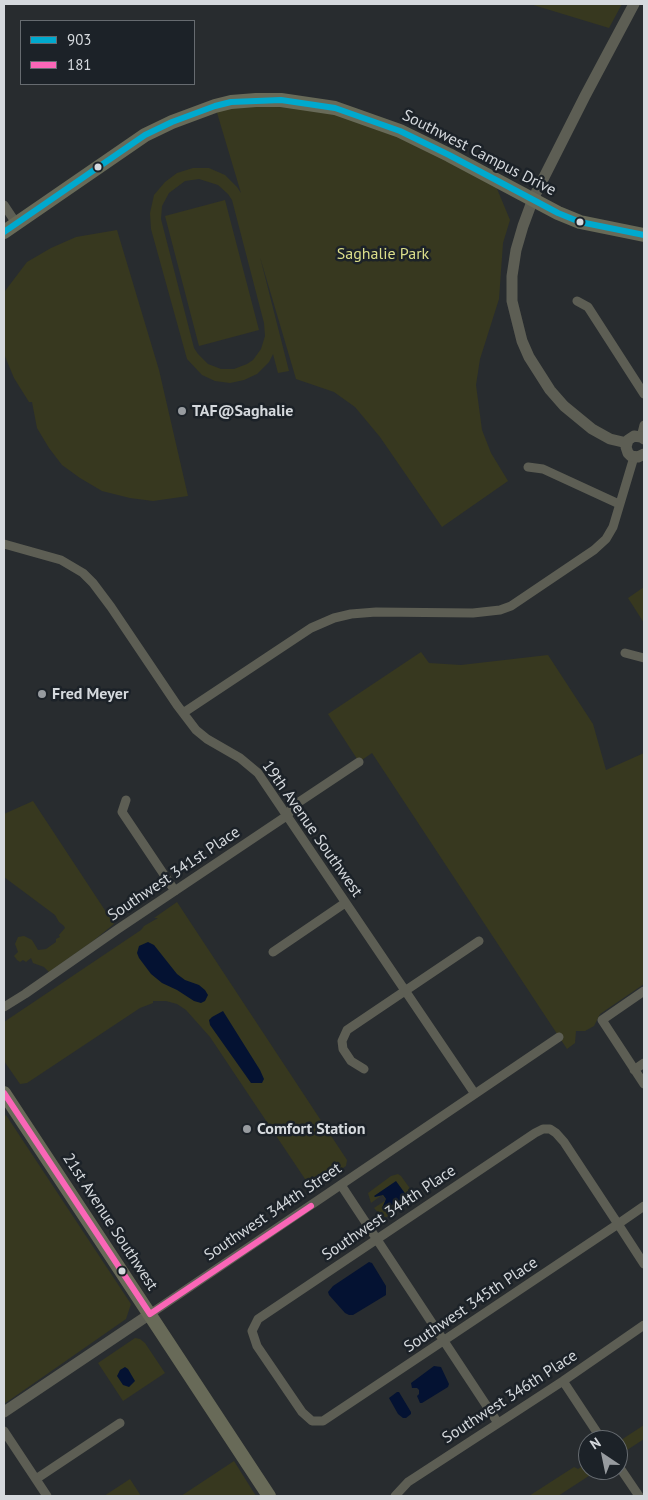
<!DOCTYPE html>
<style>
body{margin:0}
#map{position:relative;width:648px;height:1500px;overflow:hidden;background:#282c2f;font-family:"PT Sans",sans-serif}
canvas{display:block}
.frame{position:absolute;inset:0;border:5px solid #d5d9dd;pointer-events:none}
.legend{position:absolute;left:20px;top:20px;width:175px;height:65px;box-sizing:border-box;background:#1c2228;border:1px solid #666b70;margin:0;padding:6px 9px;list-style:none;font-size:15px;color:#d5d9dd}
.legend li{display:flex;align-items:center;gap:10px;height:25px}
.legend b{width:25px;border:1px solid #666b70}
.north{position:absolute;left:578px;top:1430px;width:50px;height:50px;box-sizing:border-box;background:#1c2228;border:1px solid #666b70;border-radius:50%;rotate:326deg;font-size:14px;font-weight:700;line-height:20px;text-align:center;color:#d5d9dd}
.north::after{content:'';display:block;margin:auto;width:18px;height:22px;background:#989ca0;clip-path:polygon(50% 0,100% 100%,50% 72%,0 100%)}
</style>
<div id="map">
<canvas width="648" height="1500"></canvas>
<div class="frame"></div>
<ul class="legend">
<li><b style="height:6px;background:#00a9ce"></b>903</li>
<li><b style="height:6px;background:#fa66b7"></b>181</li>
</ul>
<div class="north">N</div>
</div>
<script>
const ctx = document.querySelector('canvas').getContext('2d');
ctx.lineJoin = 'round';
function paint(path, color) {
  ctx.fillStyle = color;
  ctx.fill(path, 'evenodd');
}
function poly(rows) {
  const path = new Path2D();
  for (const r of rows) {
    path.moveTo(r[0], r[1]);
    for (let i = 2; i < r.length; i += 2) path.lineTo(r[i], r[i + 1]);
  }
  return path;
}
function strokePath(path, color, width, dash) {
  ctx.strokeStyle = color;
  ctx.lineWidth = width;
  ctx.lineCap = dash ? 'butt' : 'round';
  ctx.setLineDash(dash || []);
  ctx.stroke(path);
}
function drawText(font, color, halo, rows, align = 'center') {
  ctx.font = font + ' "PT Sans",sans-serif';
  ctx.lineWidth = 5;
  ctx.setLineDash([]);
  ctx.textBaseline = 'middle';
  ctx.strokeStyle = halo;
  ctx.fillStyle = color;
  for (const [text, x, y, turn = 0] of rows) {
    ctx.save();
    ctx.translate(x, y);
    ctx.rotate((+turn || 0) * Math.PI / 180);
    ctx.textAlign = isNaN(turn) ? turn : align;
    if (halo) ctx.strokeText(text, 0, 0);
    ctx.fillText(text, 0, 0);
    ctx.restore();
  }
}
paint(poly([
 [530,4,622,4,609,28],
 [215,106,335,108,493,179,510,220,503,243,499,299,480,359,476,385,482,430,491,453,508,481,442,527,380,437,355,407,334,392,296,379,260,257,289,371,278,373,273,354,269,362,257,374,244,380,230,383,215,381,202,375,187,359,151,229,150,213,154,195,165,182,177,173,193,168,209,168,225,175,237,187,241,193],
 [199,179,218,185,228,194,232,200,264,323,265,336,261,349,253,360,247,364,234,369,221,369,208,364,198,354,194,348,161,219,162,206,169,193,185,181],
 [225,200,259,330,199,346,165,216],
 [117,230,159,370,188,496,153,501,130,498,102,491,80,478,62,465,49,448,37,428,32,402,29,402,14,378,4,354,5,291,27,262,51,248,76,237],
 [644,587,644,623,628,598],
 [421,652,429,663,461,665,548,655,593,724,606,770,644,753,644,984,600,1014,594,1026,585,1031,576,1031,575,1043,567,1049,372,753,359,762,328,714],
 [33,801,114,924,93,941,49,972,44,967,33,963,31,958,26,962,23,960,20,962,17,960,14,956,18,952,15,944,18,937,24,936,32,940,38,950,46,949,56,942,56,939,60,937,59,935,65,928,64,926,59,922,55,915,4,877,4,814],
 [177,902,347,1160,346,1166,316,1186,313,1184,311,1185,305,1179,210,1037,186,1010,177,1004,166,1001,153,1001,153,1003,140,1008,27,1083,20,1084,4,1061,4,1022,141,930,144,926,158,918,154,918],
 [6,1115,131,1304,126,1319,4,1404,4,1117],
 [398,1174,401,1176,416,1197,387,1217,381,1216,374,1208,386,1200,382,1195,371,1203,368,1193,391,1176],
 [135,1338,140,1339,145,1343,165,1373,123,1401,98,1363],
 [644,1425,644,1439,618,1456,618,1442],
 [234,1461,256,1496,181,1496],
 [588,1462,588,1470,598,1470,558,1496,529,1496,574,1467,578,1469],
 [130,1479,141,1496,104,1496]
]), '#37381f');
paint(poly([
 [148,942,154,945,177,974,185,980,199,985,205,990,208,995,205,1001,201,1003,194,1001,177,990,162,983,151,974,139,958,137,953,139,946],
 [223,1011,260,1070,264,1079,262,1083,251,1083,210,1025,209,1020,212,1017],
 [396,1181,407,1196,384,1210,382,1208,386,1199,383,1195,375,1197,374,1196],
 [369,1262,372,1263,386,1286,386,1295,353,1315,349,1315,345,1313,329,1295,328,1292,333,1286],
 [434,1366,441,1367,449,1384,448,1387,422,1403,420,1403,417,1396,419,1394,419,1390,417,1388,412,1388,411,1383],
 [125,1367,128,1369,135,1381,129,1387,123,1385,117,1376,120,1370],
 [397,1392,399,1392,411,1412,411,1414,406,1418,403,1418,398,1414,389,1398]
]), '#041232');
strokePath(poly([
 [4,205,16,223],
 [577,301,588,307,644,394],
 [641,437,644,425],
 [528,467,543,469,619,504],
 [4,544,61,560,83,573,93,583,111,607,177,705,196,730,207,739,240,758,258,773,475,1094],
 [625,653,644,658],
 [183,713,311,628,334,618,351,614,376,612,473,613,500,610,511,606,594,550,606,539,613,527,634,457],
 [126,800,122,812,175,891],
 [273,952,345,903],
 [644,991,602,1020,644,1084],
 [4,1007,25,994,118,929,288,815,293,806,359,762],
 [364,1069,351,1061,343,1049,342,1041,347,1030,479,941],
 [634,1070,644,1063],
 [341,1185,498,1423],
 [644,1206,618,1224,443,1341,323,1421,312,1421,302,1412,257,1346,252,1331,258,1319,535,1133,543,1129,550,1129,556,1133,564,1142,618,1224,644,1264],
 [150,1314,559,1037],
 [563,1381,602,1440],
 [4,1431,47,1496],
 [618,1465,639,1496],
 [36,1479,120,1423],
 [395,1496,408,1482,563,1381,644,1325]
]), '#5d5e54', 9);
strokePath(poly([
 [644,439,641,437,634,436,628,440,626,447,628,453,631,456,638,457,644,454],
 [627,443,610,439,592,429,564,406,550,390,529,357,522,341,512,301,512,276,516,250,523,226,533,199,585,96,634,4],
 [4,1412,150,1314]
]), '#5d5e54', 11);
strokePath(poly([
 [4,232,145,135,172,122,215,106,231,102,256,100,281,100,335,108,400,131,449,155,558,213,580,222,644,235],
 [4,1093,269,1496]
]), '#686a58', 14);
strokePath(poly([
 [4,232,145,135,172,122,215,106,231,102,281,100,335,108,400,131,449,155,558,213,580,222,644,235]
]), '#00a9ce', 6);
strokePath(poly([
 [4,1093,150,1314,311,1206]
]), '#fa66b7', 6);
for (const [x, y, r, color] of [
 [98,167,4.5,"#d5d9dd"],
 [580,222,4.5,"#d5d9dd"],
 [182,411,5,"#989ca0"],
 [42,694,5,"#989ca0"],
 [247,1129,5,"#989ca0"],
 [122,1271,4.5,"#d5d9dd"]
]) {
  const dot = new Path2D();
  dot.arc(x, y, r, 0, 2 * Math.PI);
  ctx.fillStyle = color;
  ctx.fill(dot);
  strokePath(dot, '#1c2228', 2);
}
drawText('16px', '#d5d9dd', '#1c2228', [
 ["Southwest Campus Drive",479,153,27],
 ["19th Avenue Southwest",312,829,55],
 ["Southwest 341st Place",174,874,-34],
 ["Southwest 344th Street",273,1212,-34],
 ["Southwest 344th Place",389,1213,-34],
 ["21st Avenue Southwest",110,1222,57],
 ["Southwest 345th Place",471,1305,-34],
 ["Southwest 346th Place",510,1397,-33]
]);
drawText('16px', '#dbde8a', '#1c2228', [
 ["Saghalie Park",383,254]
]);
drawText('bold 16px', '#d5d9dd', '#1c2228', [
 ["TAF@Saghalie",192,411],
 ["Fred Meyer",52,694],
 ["Comfort Station",257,1129]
], 'left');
</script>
